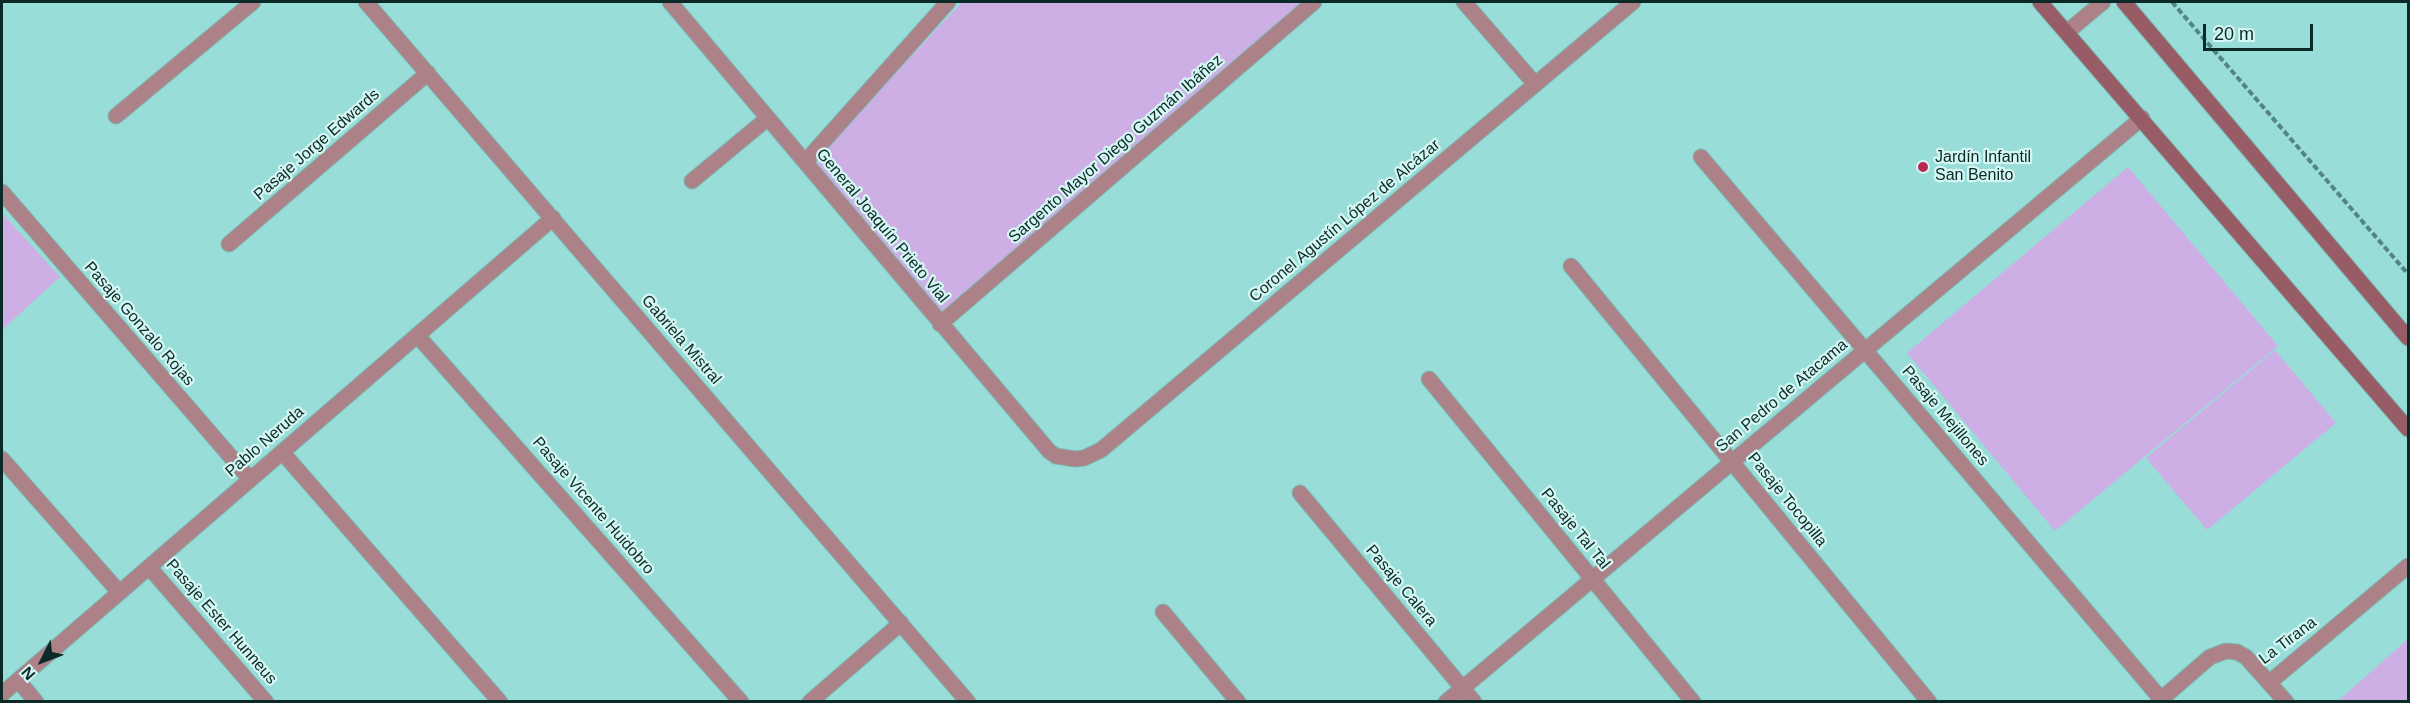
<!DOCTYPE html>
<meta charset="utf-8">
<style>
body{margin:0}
#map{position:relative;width:2410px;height:703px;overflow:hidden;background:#98ddd7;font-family:Arial,sans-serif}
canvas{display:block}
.frame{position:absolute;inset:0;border:3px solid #0b2927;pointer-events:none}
.north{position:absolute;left:12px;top:631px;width:60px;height:60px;-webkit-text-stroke:4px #d5f7f3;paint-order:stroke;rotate:228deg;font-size:16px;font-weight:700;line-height:24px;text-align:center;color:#0b2927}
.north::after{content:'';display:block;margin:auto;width:21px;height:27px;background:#0b2927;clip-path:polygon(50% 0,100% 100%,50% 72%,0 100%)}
.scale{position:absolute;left:2203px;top:24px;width:110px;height:27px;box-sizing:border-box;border:3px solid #0b2927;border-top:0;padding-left:8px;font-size:18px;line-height:21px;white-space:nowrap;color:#0b2927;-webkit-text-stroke:4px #d5f7f3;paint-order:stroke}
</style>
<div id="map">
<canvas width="2410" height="703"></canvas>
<div class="frame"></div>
<div class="north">N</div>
<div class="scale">20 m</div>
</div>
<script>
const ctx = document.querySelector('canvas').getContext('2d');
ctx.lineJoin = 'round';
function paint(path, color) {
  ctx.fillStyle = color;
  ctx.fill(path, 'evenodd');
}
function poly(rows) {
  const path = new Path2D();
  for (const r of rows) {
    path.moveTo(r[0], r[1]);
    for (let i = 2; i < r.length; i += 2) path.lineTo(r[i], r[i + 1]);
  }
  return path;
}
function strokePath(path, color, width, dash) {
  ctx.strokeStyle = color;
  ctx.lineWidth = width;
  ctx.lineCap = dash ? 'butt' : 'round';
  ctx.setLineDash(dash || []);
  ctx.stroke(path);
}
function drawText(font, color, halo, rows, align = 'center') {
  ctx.font = font + ' Arial,sans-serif';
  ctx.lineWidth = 4.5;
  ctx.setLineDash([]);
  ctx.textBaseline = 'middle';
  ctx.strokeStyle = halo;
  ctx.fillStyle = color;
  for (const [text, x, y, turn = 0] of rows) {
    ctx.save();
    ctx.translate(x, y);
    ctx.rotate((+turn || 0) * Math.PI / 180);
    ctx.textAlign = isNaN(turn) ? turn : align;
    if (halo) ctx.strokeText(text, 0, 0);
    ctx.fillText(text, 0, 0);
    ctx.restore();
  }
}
paint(poly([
 [962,2,1306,2,941,316,812,162],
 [2128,167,2278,346,2055,531,1907,353],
 [2,213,60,277,2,330],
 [2275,350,2336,423,2207,530,2146,458],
 [2408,639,2408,701,2338,701]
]), '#cdafe6');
const street = poly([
 [366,2,968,702],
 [670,2,1049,451,1056,456,1075,459,1084,458,1101,450,1633,2],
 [1464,2,1535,84],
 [2067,32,2103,2],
 [116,116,253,2],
 [1701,157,2161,699],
 [805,162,948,2],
 [692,181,768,118],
 [2,192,250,479],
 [229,244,428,73],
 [1571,266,1929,702],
 [940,324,1314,2],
 [417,335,741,702],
 [1429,379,1693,702],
 [282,452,500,702],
 [2,459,119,592],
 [1300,493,1474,702],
 [149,567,266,702],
 [1163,612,1238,702],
 [18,680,36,702],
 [2270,682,2408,566],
 [2,694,553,218],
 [810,702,901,623],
 [1446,702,2142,118],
 [2158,702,2210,657,2226,651,2237,652,2246,657,2286,702]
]);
const secondary = poly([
 [2040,2,2408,429],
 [2124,2,2408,338]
]);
strokePath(street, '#7cb9b4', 17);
strokePath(secondary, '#7cb9b4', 17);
strokePath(poly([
 [2172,2,2408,274]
]), '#538581', 4, [6, 3]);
strokePath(street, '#ac8288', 15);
strokePath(secondary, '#985c66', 15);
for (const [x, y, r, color] of [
 [1923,167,6,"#b82853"]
]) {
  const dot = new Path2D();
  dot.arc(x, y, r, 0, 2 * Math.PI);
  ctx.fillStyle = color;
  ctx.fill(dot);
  strokePath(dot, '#d5f7f3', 2);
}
drawText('16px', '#0b2927', '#d5f7f3', [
 ["Pasaje Jorge Edwards",317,145,-41],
 ["Sargento Mayor Diego Guzmán Ibáñez",1116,149,-41],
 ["Coronel Agustín López de Alcázar",1345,221,-40],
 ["General Joaquín Prieto Vial",882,226,50],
 ["Pasaje Gonzalo Rojas",139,324,49],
 ["Gabriela Mistral",681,340,49],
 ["San Pedro de Atacama",1782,396,-40],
 ["Pasaje Mejillones",1945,416,50],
 ["Pablo Neruda",265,442,-41],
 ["Pasaje Tocopilla",1787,500,51],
 ["Pasaje Vicente Huidobro",593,506,49],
 ["Pasaje Tal Tal",1575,529,51],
 ["Pasaje Calera",1401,586,50],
 ["Pasaje Ester Hunneus",221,622,49],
 ["La Tirana",2288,641,-37]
]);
drawText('16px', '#0b2927', '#d5f7f3', [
 ["Jardín Infantil",1935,158],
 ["San Benito",1935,176]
], 'left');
</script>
